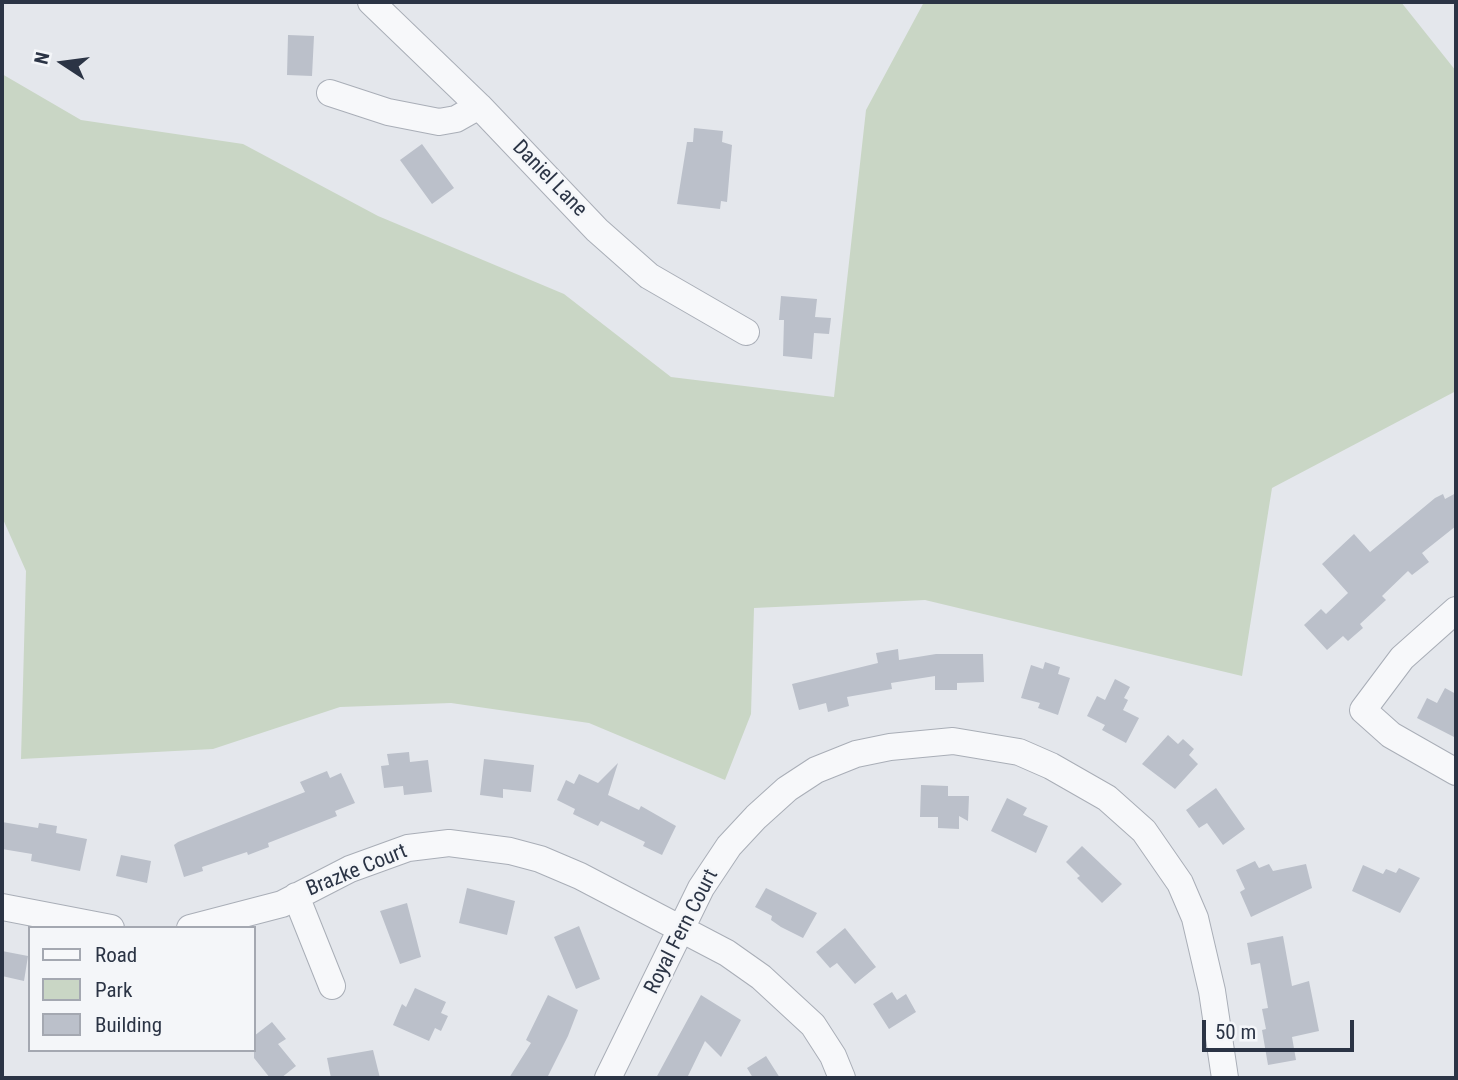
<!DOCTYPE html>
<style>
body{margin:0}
#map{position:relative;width:1458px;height:1080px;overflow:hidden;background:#e4e7ec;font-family:"Roboto Condensed",sans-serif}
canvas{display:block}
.frame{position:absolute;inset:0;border:4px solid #2b3445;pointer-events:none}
.legend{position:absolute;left:28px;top:926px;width:228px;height:126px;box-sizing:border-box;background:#f4f6f9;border:2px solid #a4a8b1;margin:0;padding:9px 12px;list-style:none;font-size:21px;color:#2b3445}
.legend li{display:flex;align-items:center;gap:14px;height:35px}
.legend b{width:35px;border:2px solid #a4a8b1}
.north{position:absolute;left:28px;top:28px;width:70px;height:70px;-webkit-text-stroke:5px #f4f6f9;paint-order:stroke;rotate:283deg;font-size:19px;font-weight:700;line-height:28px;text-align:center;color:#2b3445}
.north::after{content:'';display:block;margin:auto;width:24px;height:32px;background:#2b3445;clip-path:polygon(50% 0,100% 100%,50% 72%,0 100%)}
.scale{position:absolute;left:1202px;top:1020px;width:152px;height:32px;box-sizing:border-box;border:4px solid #2b3445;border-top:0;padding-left:9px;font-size:21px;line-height:24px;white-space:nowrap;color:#2b3445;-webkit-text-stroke:5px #f4f6f9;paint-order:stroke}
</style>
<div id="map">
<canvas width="1458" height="1080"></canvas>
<div class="frame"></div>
<ul class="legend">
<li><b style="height:9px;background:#f7f8fa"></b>Road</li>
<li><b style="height:19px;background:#c9d6c5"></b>Park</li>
<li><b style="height:19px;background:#bbc0ca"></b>Building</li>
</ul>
<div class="north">N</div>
<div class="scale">50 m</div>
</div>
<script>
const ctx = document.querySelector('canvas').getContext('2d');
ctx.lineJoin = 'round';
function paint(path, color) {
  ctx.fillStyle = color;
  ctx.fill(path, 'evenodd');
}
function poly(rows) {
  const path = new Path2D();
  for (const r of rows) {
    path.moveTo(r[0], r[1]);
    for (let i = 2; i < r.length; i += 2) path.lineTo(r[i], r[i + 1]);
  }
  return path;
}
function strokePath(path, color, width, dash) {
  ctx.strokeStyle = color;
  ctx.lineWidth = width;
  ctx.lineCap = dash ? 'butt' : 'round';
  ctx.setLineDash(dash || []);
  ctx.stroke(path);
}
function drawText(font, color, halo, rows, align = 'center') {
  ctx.font = font + ' "Roboto Condensed",sans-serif';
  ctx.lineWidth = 5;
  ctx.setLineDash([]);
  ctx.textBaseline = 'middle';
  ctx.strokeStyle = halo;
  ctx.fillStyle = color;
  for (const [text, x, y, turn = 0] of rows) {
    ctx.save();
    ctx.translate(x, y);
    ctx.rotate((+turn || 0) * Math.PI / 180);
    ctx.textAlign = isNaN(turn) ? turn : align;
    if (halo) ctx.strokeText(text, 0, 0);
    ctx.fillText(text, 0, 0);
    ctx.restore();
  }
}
paint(poly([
 [924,2,1401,2,1456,71,1456,391,1272,488,1242,676,925,600,754,608,751,714,725,780,589,723,451,703,340,707,213,749,21,759,26,571,2,517,2,74,81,120,243,144,378,216,564,294,671,377,834,397,866,110]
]), '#c9d6c5');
paint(poly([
 [288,35,314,36,312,76,287,75],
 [694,128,723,131,722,142,732,145,727,202,721,201,720,209,677,204,687,142,693,142],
 [422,144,454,188,432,204,400,160],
 [781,296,817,299,815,317,831,318,829,334,814,333,812,359,783,356,784,320,779,320],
 [1456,493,1456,526,1422,553,1429,562,1412,575,1408,571,1382,596,1386,600,1360,624,1363,628,1348,641,1343,636,1327,650,1304,625,1321,609,1326,614,1348,593,1322,564,1354,534,1370,552,1435,498,1443,494,1445,499],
 [898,649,899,660,936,654,983,654,984,682,957,683,957,690,935,690,935,676,891,683,892,689,847,697,849,706,828,712,826,703,799,710,792,684,878,663,876,653],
 [1045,662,1060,667,1058,674,1070,678,1058,715,1038,708,1040,703,1021,698,1031,665,1043,669],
 [1115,679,1130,687,1124,698,1128,700,1123,710,1139,718,1126,743,1102,730,1105,725,1087,716,1097,696,1105,700],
 [1445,688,1456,694,1456,738,1417,718,1427,698,1437,703],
 [1168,735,1178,744,1183,739,1194,749,1189,755,1198,764,1175,789,1142,764],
 [409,752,410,762,428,760,432,792,404,795,403,786,384,788,381,766,389,765,387,754],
 [484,759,534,765,531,792,503,789,503,798,480,795],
 [618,763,608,795,639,810,641,806,676,826,662,855,643,846,645,842,601,821,598,826,573,814,575,809,557,800,566,780,574,784,579,774,598,783],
 [327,771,330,778,341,773,355,803,335,811,337,816,268,843,269,847,248,855,247,852,202,867,203,871,184,877,174,845,178,842,305,792,300,782],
 [921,785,948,786,948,796,969,796,968,821,959,816,959,829,938,828,938,817,920,817],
 [1216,788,1245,829,1223,845,1207,823,1199,828,1186,810],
 [1007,798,1027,808,1023,815,1048,826,1036,853,991,831],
 [2,822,38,828,39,823,57,826,56,833,87,839,80,871,31,861,32,854,2,849],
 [1082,846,1122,884,1102,903,1077,878,1080,876,1066,862],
 [121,855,151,861,147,883,116,876],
 [1255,861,1259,868,1269,864,1273,871,1306,864,1312,888,1251,917,1240,892,1245,889,1236,870],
 [1363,865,1383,874,1386,869,1396,873,1399,868,1420,878,1400,913,1352,891],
 [467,888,515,901,507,935,459,923],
 [766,888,817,913,803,938,781,927,771,920,772,916,755,907],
 [407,903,421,957,400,964,380,911],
 [579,926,600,979,576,989,554,937],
 [845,928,876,967,855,984,837,963,830,968,816,952],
 [1283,936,1292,986,1309,981,1319,1031,1292,1037,1296,1060,1268,1065,1262,1030,1266,1029,1262,1009,1268,1008,1260,963,1251,965,1247,943],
 [2,951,28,956,24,981,2,976],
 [415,988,446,1002,441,1013,448,1016,441,1031,435,1028,429,1041,393,1025,402,1004,406,1007],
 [892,992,897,1000,906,994,916,1012,889,1029,873,1004],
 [548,995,578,1010,568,1036,547,1078,509,1078,531,1043,526,1040],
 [701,995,741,1020,721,1057,705,1041,687,1078,656,1078],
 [272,1022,286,1039,278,1044,296,1066,281,1078,270,1078,254,1058,254,1036],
 [373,1050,380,1078,331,1078,327,1058],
 [766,1056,780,1078,753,1078,747,1068]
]), '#bbc0ca');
const minor = poly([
 [371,2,479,106,597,230,649,276,746,332],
 [330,93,388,112,439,122,456,119,479,106],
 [1456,610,1402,658,1363,710,1391,735,1456,772],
 [296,896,332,986],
 [2,907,111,928],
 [190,928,282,904,350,869,408,848,449,843,510,851,540,859,580,876,727,953,761,977,813,1025,833,1056,842,1078],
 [608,1078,701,888,729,846,756,817,787,789,816,770,856,754,890,747,953,741,1019,752,1051,766,1107,798,1144,831,1180,883,1195,918,1212,991,1225,1078]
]);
strokePath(minor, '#a9aeb7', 28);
strokePath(minor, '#f7f8fa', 26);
drawText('21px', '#2b3445', '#f4f6f9', [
 ["Daniel Lane",549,179,46],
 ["Brazke Court",357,871,-22],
 ["Royal Fern Court",682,932,-63]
]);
</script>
